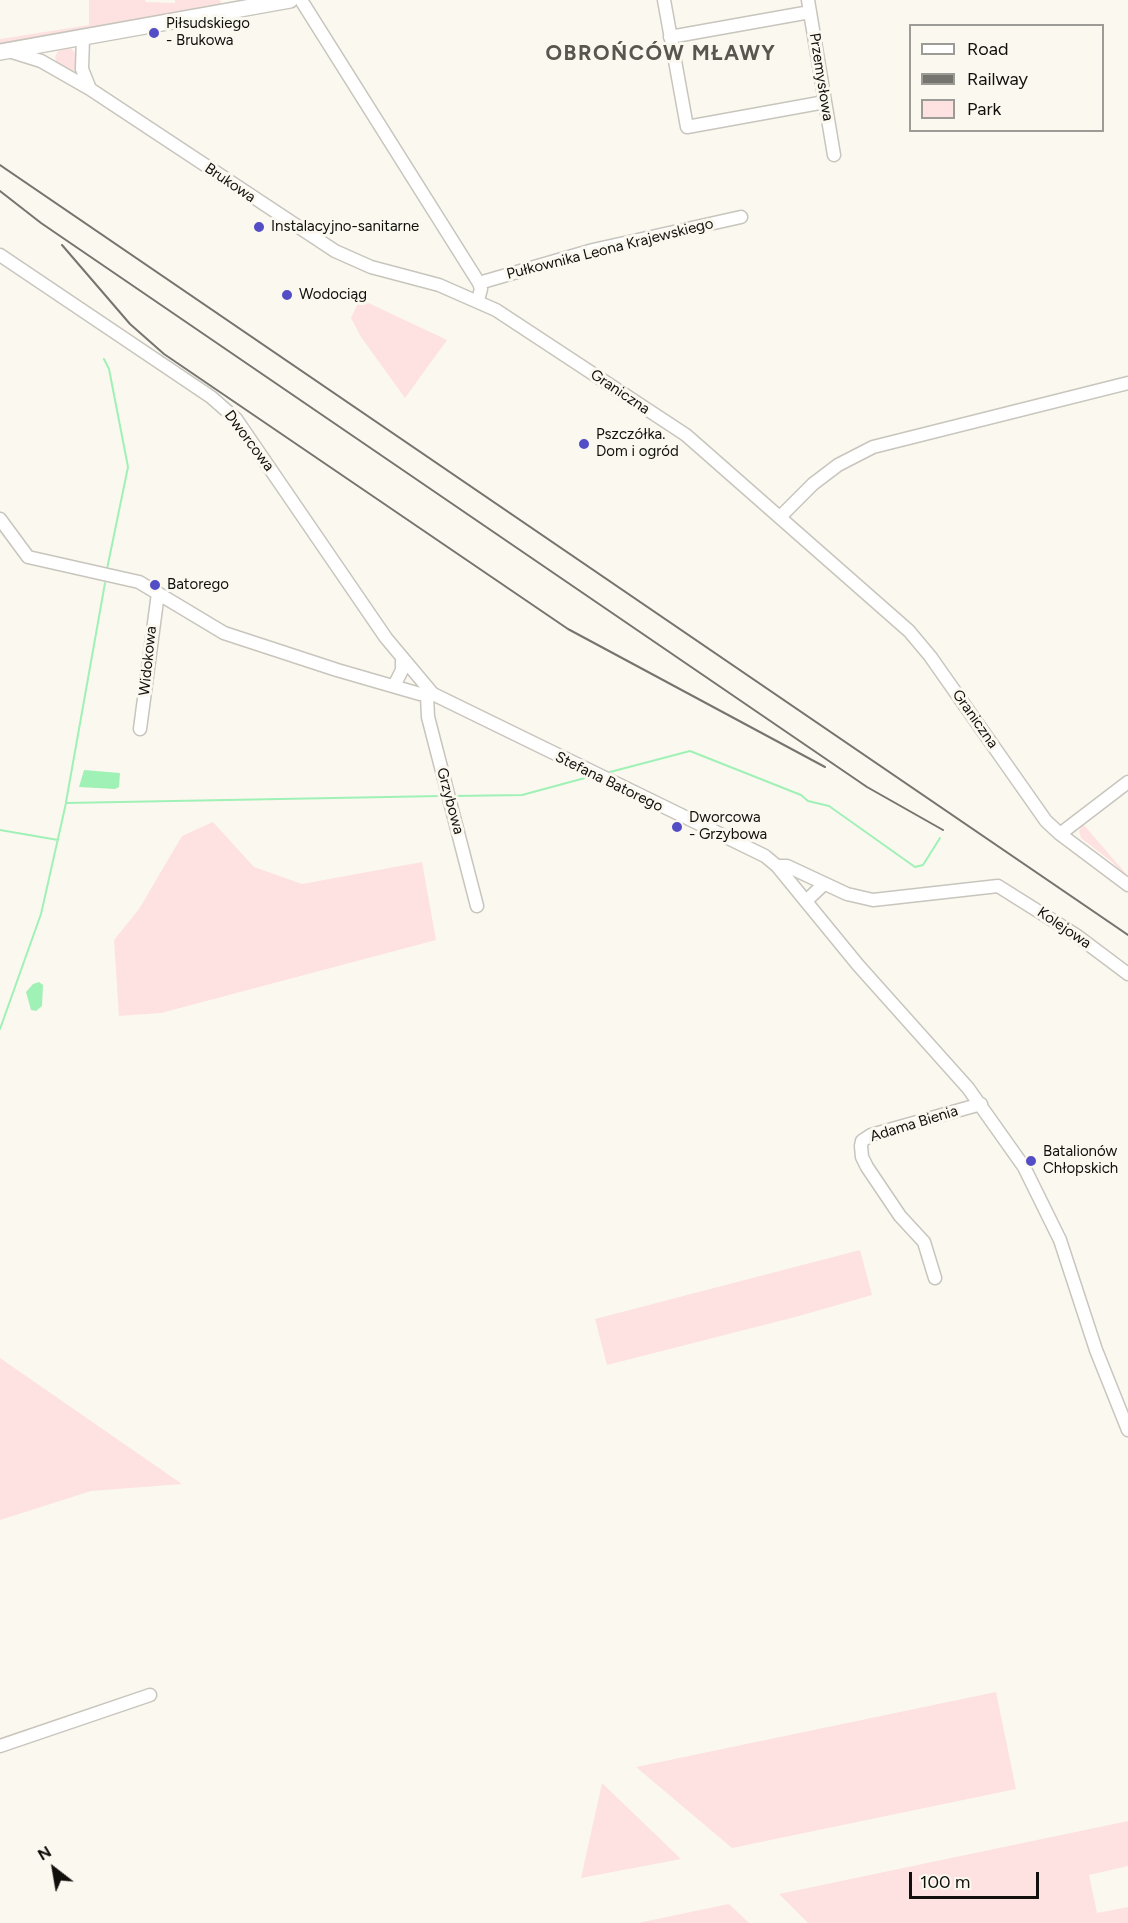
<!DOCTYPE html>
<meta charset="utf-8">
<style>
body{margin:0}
#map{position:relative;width:1128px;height:1923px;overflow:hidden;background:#fbf8f0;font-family:Figtree,sans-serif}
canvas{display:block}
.legend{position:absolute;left:909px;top:24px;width:195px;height:108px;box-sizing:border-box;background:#fbf8f0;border:2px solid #9d9b95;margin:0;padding:8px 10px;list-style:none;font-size:18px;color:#11100d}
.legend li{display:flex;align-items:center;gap:12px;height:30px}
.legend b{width:30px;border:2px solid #9d9b95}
.north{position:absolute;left:24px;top:1839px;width:60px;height:60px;-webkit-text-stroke:4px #fbf8f0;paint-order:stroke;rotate:329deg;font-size:16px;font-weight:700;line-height:24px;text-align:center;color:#11100d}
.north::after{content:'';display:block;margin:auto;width:21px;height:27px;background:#11100d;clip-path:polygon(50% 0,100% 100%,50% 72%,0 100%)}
.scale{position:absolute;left:909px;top:1872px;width:130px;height:27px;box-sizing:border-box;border:3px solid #11100d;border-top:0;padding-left:8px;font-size:18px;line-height:21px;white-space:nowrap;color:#11100d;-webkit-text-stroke:4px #fbf8f0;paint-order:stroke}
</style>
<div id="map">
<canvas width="1128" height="1923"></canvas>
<ul class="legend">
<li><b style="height:8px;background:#fff"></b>Road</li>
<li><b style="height:8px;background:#76746f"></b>Railway</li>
<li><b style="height:16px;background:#fde2e1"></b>Park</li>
</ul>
<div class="north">N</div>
<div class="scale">100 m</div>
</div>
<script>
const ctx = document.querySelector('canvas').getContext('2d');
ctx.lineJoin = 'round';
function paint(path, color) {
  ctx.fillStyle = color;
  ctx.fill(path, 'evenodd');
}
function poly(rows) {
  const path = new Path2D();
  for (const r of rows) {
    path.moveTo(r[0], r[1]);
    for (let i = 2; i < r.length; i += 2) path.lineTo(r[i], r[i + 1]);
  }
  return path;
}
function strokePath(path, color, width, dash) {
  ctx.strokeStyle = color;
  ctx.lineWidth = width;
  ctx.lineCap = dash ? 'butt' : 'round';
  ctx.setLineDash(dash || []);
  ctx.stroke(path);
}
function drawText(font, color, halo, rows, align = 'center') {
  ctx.font = font + ' Figtree,sans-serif';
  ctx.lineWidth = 6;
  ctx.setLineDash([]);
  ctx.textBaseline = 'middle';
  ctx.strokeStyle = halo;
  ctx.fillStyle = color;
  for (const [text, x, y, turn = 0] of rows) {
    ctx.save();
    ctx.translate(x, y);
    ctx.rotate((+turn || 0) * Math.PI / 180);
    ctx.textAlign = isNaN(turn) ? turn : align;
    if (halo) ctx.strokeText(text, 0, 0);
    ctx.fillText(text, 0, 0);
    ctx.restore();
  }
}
paint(poly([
 [89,0,145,0,146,2,175,3,175,0,220,0,223,8,0,47,0,39,89,25],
 [69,47,77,54,86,86,57,65,55,57,58,51],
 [360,299,447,340,405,398,361,337,351,318],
 [213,822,254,867,302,884,422,862,436,940,161,1013,119,1016,114,940,139,909,182,836],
 [1083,824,1128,876,1128,879,1112,862,1081,838,1079,831],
 [860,1250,872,1295,799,1316,607,1365,595,1319],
 [0,1358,182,1484,91,1491,0,1520],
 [996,1692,1016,1789,732,1848,636,1767],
 [602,1783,681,1859,581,1878],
 [1128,1821,1128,1866,1089,1875,1097,1913,1128,1907,1128,1923,808,1923,779,1894],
 [729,1904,749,1923,638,1923]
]), '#fde2e1');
paint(poly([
 [84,770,120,773,119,787,115,789,79,787],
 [39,982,43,985,42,1006,36,1011,31,1010,26,992,33,984]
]), '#a0f1b6');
strokePath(poly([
 [104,359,109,369,128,467,107,569],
 [610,772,690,751,801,795,808,801,829,806,915,867,923,865,940,838],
 [454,796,522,795,585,778],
 [66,802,105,583],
 [0,830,58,840],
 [0,1029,41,914,66,803,441,796]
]), '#a0f1b6', 2);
const minor = poly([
 [301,0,479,283,481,289,478,300],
 [664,0,687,127,825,102],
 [808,0,834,155],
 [670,37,810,12],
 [83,38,82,69,90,89],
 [9,51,41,61,90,89,335,251,371,267,439,285,496,310,686,435,909,631,930,656,1046,821,1060,834,1128,885],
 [0,255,211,397,236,419,386,638,433,694,765,856,777,866,858,965,968,1088,1024,1167,1060,1240,1096,1350,1128,1430],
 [479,283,593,250,741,217],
 [780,517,813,484,838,465,873,447,1128,383],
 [0,519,28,557,139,582,224,633,337,670,420,694,433,694],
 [394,686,402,670,402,661],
 [427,695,428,717,477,906],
 [140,729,158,593],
 [1060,834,1128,782],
 [777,866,787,866,847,894,873,900,998,886,1076,935,1128,974],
 [806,901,824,884],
 [935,1278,924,1242,900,1216,867,1167,862,1157,861,1146,862,1141,871,1135,981,1104],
 [0,1746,150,1695]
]);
const major = poly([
 [0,52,290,0]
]);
strokePath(minor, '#c8c5bd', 15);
strokePath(major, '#c8c5bd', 18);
strokePath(minor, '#fff', 12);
strokePath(major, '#fff', 15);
strokePath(poly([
 [0,165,1128,935],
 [0,191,41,223,867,787,943,830],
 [62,245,130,324,164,354,568,629,825,767]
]), '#76746f', 2);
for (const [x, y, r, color] of [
 [154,33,6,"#534ec5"],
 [259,227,6,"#534ec5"],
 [287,295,6,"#534ec5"],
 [584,444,6,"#534ec5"],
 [155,585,6,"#534ec5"],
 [677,827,6,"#534ec5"],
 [1031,1161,6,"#534ec5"]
]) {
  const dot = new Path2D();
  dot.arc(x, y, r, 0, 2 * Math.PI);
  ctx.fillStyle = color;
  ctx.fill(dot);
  strokePath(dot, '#fbf8f0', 2);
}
drawText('15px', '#11100d', '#fbf8f0', [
 ["Piłsudskiego",166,24],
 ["- Brukowa",166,41],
 ["Instalacyjno-sanitarne",271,227],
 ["Wodociąg",299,295],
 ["Pszczółka.",596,435],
 ["Dom i ogród",596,452],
 ["Batorego",167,585],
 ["Dworcowa",689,818],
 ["- Grzybowa",689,835],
 ["Batalionów",1043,1152],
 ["Chłopskich",1043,1169]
], 'left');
drawText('15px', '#11100d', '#fbf8f0', [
 ["Przemysłowa",821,77,81],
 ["Brukowa",230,183,34],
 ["Pułkownika Leona Krajewskiego",610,249,-14],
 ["Graniczna",620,392,34],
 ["Dworcowa",249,441,53],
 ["Widokowa",148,661,-84],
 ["Graniczna",975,719,55],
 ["Stefana Batorego",609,782,26],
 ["Grzybowa",450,801,75],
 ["Kolejowa",1064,928,34],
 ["Adama Bienia",914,1124,-17]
]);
ctx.letterSpacing = '1.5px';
drawText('bold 21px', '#595650', '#fbf8f0', [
 ["OBROŃCÓW MŁAWY",661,54]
]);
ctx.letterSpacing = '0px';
</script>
